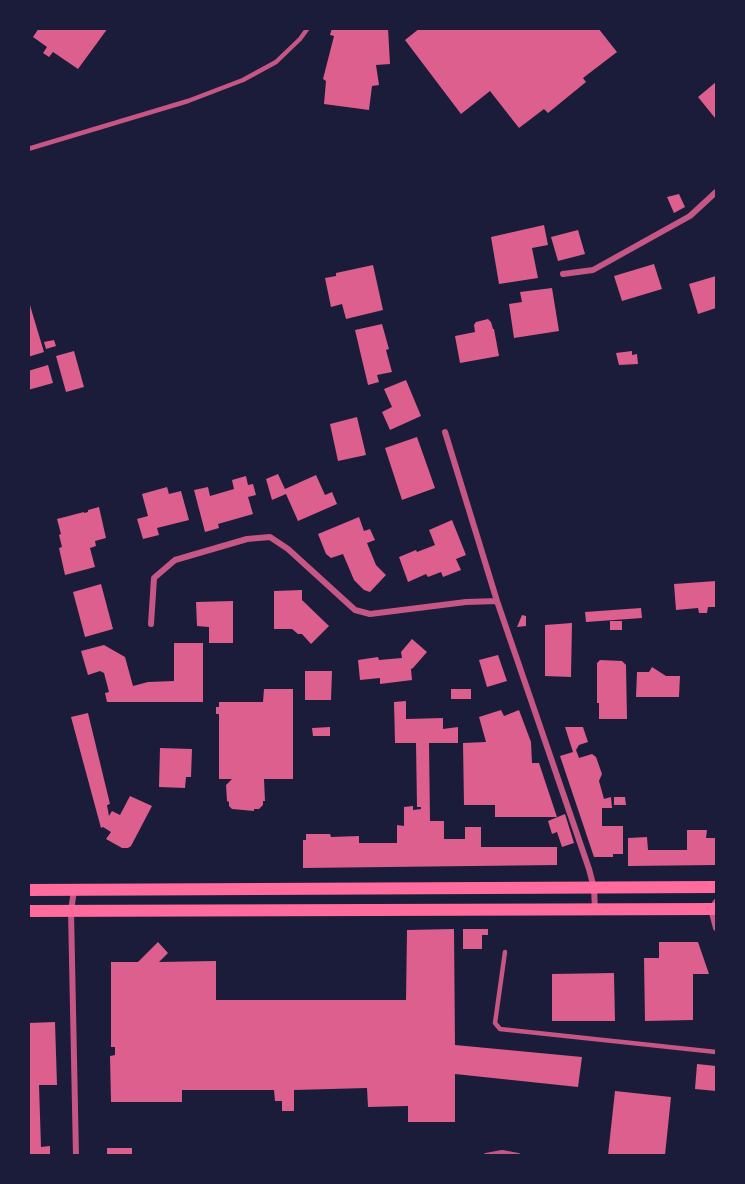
<!DOCTYPE html>
<style>
body{margin:0}
#map{position:relative;width:745px;height:1184px;overflow:hidden;background:#1b1b3a;font-family:Barlow,sans-serif}
canvas{display:block}
.frame{position:absolute;inset:0;border:30px solid #1b1b3a;pointer-events:none}
</style>
<div id="map">
<canvas width="745" height="1184"></canvas>
<div class="frame"></div>
</div>
<script>
const ctx = document.querySelector('canvas').getContext('2d');
ctx.lineJoin = 'round';
function paint(path, color) {
  ctx.fillStyle = color;
  ctx.fill(path, 'evenodd');
}
function poly(rows) {
  const path = new Path2D();
  for (const r of rows) {
    path.moveTo(r[0], r[1]);
    for (let i = 2; i < r.length; i += 2) path.lineTo(r[i], r[i + 1]);
  }
  return path;
}
function strokePath(path, color, width, dash) {
  ctx.strokeStyle = color;
  ctx.lineWidth = width;
  ctx.lineCap = dash ? 'butt' : 'round';
  ctx.setLineDash(dash || []);
  ctx.stroke(path);
}
paint(poly([
 [39,28,108,28,78,69,53,52,49,57,43,53,47,47,33,37],
 [332,28,388,28,390,64,376,65,379,85,372,86,369,110,324,104,326,81,323,79,334,36,330,35],
 [420,28,598,28,617,52,583,78,586,82,548,113,544,109,519,128,490,91,461,114,405,40],
 [716,82,716,117,715,118,698,97],
 [679,194,685,207,674,213,667,197],
 [544,225,548,245,532,248,538,278,499,284,491,237],
 [578,230,585,254,558,261,551,237],
 [654,264,662,289,622,301,614,276],
 [373,265,383,310,346,319,342,304,331,307,325,278,336,276,336,273],
 [716,276,716,308,698,314,689,284],
 [552,288,559,331,514,338,509,304,522,302,520,292],
 [29,302,44,352,28,357,28,303],
 [488,319,491,322,493,329,494,329,499,356,460,363,455,336,475,332,474,325,476,322],
 [382,324,389,349,386,350,392,372,377,375,379,382,368,385,355,330],
 [54,340,56,346,46,349,44,342],
 [74,351,84,387,66,392,56,356],
 [632,351,632,355,637,354,638,364,619,365,616,353],
 [48,365,53,383,28,390,28,371],
 [406,380,421,416,390,430,382,412,392,407,384,389],
 [357,417,366,455,338,461,330,424],
 [417,437,435,488,402,500,385,448],
 [278,474,285,489,316,475,325,495,332,492,337,504,298,521,286,494,272,500,266,479],
 [246,476,248,485,253,484,256,495,248,497,253,514,218,524,219,528,205,532,194,490,208,487,210,496,234,489,232,480],
 [167,487,169,494,181,491,189,520,157,528,159,535,143,539,137,519,148,516,142,494],
 [99,507,106,538,95,541,96,546,90,548,95,567,65,575,59,548,62,547,59,535,61,534,57,519,84,512,84,513,88,512,88,510],
 [359,517,364,531,370,529,375,540,367,543,376,565,386,575,370,592,364,590,354,580,343,554,331,558,326,554,318,534],
 [452,520,466,555,456,559,461,570,443,577,441,572,428,577,426,574,408,582,399,557,416,550,417,552,435,545,429,530],
 [716,581,716,607,708,607,707,613,699,613,698,608,676,610,674,584],
 [101,584,113,629,85,637,73,592],
 [302,590,302,600,329,626,311,644,302,634,298,634,292,629,274,629,274,591],
 [233,601,233,643,209,643,209,627,197,626,196,602],
 [641,608,642,618,586,622,585,612],
 [522,615,526,616,526,626,517,627],
 [610,621,622,621,622,630,610,630],
 [572,623,571,677,545,676,545,625],
 [412,639,427,652,413,668,411,669,412,680,380,684,380,678,360,680,358,660,378,657,379,660,402,658,401,652],
 [174,643,203,643,203,702,107,702,105,693,109,692,104,673,100,671,88,675,81,651,104,645,125,657,133,686,148,682,174,681],
 [498,655,507,681,487,687,479,660],
 [600,660,622,661,626,665,627,719,599,719,599,703,597,703,597,663],
 [652,667,666,676,680,676,679,697,636,697,637,672,649,672],
 [305,671,332,671,331,700,305,700],
 [264,689,293,689,293,779,264,779,265,801,263,801,263,805,259,809,254,809,254,811,232,809,229,806,229,802,227,801,226,785,232,779,219,779,219,714,216,714,216,707,219,707,219,702,263,702],
 [451,689,471,689,471,699,451,699],
 [406,701,406,719,443,718,443,729,458,727,458,743,429,743,430,821,444,821,444,839,465,839,465,827,481,827,481,847,557,847,557,865,303,868,303,840,306,840,306,834,330,834,331,837,359,836,359,843,397,843,397,825,404,826,404,807,413,806,413,810,421,809,421,807,417,807,416,743,395,743,394,702],
 [501,710,504,716,519,710,531,742,532,763,539,763,557,817,495,817,495,805,464,805,463,743,486,742,479,717],
 [88,713,110,804,107,805,109,816,112,811,120,815,130,796,152,806,131,846,128,848,122,848,106,839,111,832,103,827,101,828,71,717],
 [330,727,330,736,313,736,312,728],
 [565,727,583,727,588,742,579,745,576,750,579,758,592,754,596,757,602,774,599,781,604,799,611,797,612,808,602,808,602,826,623,826,623,854,613,854,613,857,594,857,560,756,573,752],
 [160,748,192,749,191,777,186,777,185,788,159,787],
 [614,797,625,797,626,805,614,805],
 [565,814,574,843,562,847,557,832,552,834,548,821],
 [687,830,707,830,706,838,716,838,716,865,628,866,628,838,647,837,648,850,687,850],
 [454,929,455,1045,582,1057,578,1087,455,1074,455,1122,408,1122,408,1106,368,1107,367,1088,294,1090,294,1111,282,1111,282,1101,275,1101,274,1090,182,1090,182,1102,111,1102,110,1056,115,1055,115,1047,111,1047,111,962,138,962,158,942,168,953,159,962,216,961,216,1000,406,1000,407,930],
 [463,929,488,929,488,935,482,935,482,949,463,949],
 [659,942,698,942,709,974,693,974,693,1020,645,1021,644,958,659,958],
 [614,973,615,1021,552,1021,552,974],
 [55,1022,57,1085,39,1085,41,1147,50,1146,50,1155,28,1155,28,1023],
 [697,1064,716,1066,716,1091,695,1089],
 [615,1091,671,1097,665,1155,608,1155],
 [107,1148,132,1148,132,1155,107,1155]
]), '#dd5f8e');
strokePath(poly([
 [28,149,188,101,243,80,276,62,300,39,308,28],
 [505,952,495,1023,500,1029,716,1052]
]), '#c65784', 4.5);
strokePath(poly([
 [563,274,593,270,690,216,716,192],
 [445,432,497,601,589,869,594,888,595,909],
 [151,624,154,578,175,560,247,539,270,537,288,549,355,610,370,614,466,602,497,601],
 [74,890,71,911,76,1156],
 [716,902,711,909,716,928],
 [486,1156,502,1153,518,1156]
]), '#c65784', 6);
strokePath(poly([
 [28,890,716,887],
 [28,911,716,909]
]), '#ff6b9d', 12);
</script>
